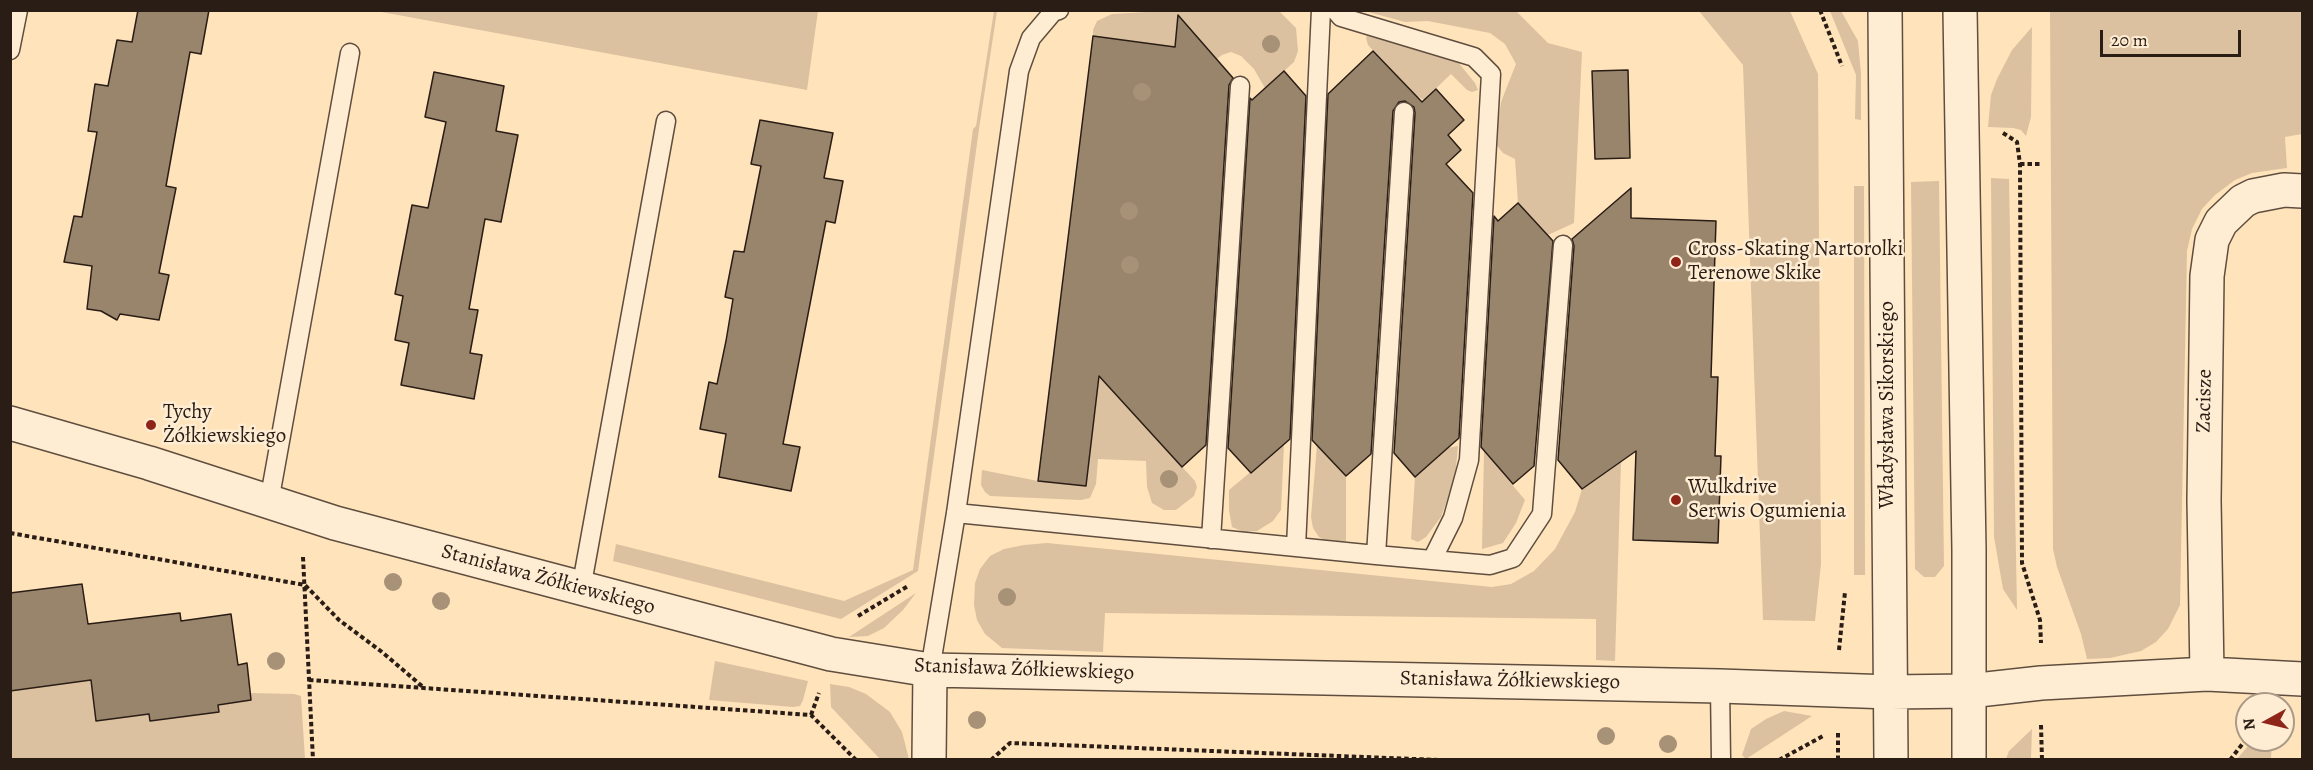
<!DOCTYPE html>
<meta charset="utf-8">
<style>
body{margin:0}
#map{position:relative;width:2313px;height:770px;overflow:hidden;background:#ffe3bb;font-family:Alegreya,serif}
canvas{display:block}
.frame{position:absolute;inset:0;border:12px solid #2a1d16;pointer-events:none}
.north{position:absolute;left:2235px;top:692px;width:60px;height:60px;box-sizing:border-box;background:#ffedd3;border:2px solid #aa9a87;border-radius:50%;rotate:262deg;font-size:16px;font-weight:700;line-height:24px;text-align:center;color:#2a1d16}
.north::after{content:'';display:block;margin:auto;width:21px;height:27px;background:#8f2418;clip-path:polygon(50% 0,100% 100%,50% 72%,0 100%)}
.scale{position:absolute;left:2100px;top:30px;width:141px;height:27px;box-sizing:border-box;border:3px solid #2a1d16;border-top:0;padding-left:8px;font-size:18px;line-height:21px;white-space:nowrap;color:#2a1d16;-webkit-text-stroke:4px #ffedd3;paint-order:stroke}
</style>
<div id="map">
<canvas width="2313" height="770"></canvas>
<div class="frame"></div>
<div class="north">N</div>
<div class="scale">20 m</div>
</div>
<script>
const ctx = document.querySelector('canvas').getContext('2d');
ctx.lineJoin = 'round';
function paint(path, color) {
  ctx.fillStyle = color;
  ctx.fill(path, 'evenodd');
}
function poly(rows) {
  const path = new Path2D();
  for (const r of rows) {
    path.moveTo(r[0], r[1]);
    for (let i = 2; i < r.length; i += 2) path.lineTo(r[i], r[i + 1]);
  }
  return path;
}
function strokePath(path, color, width, dash) {
  ctx.strokeStyle = color;
  ctx.lineWidth = width;
  ctx.lineCap = dash ? 'butt' : 'round';
  ctx.setLineDash(dash || []);
  ctx.stroke(path);
}
function drawText(font, color, halo, rows, align = 'center') {
  ctx.font = font + ' Alegreya,serif';
  ctx.lineWidth = 5;
  ctx.setLineDash([]);
  ctx.textBaseline = 'middle';
  ctx.strokeStyle = halo;
  ctx.fillStyle = color;
  for (const [text, x, y, turn = 0] of rows) {
    ctx.save();
    ctx.translate(x, y);
    ctx.rotate((+turn || 0) * Math.PI / 180);
    ctx.textAlign = isNaN(turn) ? turn : align;
    if (halo) ctx.strokeText(text, 0, 0);
    ctx.fillText(text, 0, 0);
    ctx.restore();
  }
}
paint(poly([
 [1182,10,1278,10,1296,28,1298,51,1294,62,1265,88,1254,69,1241,56,1231,52,1222,55,1217,59,1192,32,1151,433,1195,481,1197,487,1194,496,1176,510,1164,510,1152,503,1147,487,1146,461,1098,459,1096,484,1090,498,1081,500,990,496,985,492,981,485,982,470,1038,481,1086,486,1140,42,1093,36,1093,30,1097,21,1112,14],
 [2052,10,2302,11,2302,134,2285,137,2287,168,2252,173,2235,180,2215,195,2202,209,2192,229,2187,251,2180,605,2168,629,2156,642,2141,651,2110,658,2087,659,2081,634,2057,567,2053,549,2050,12],
 [376,11,818,11,807,90],
 [994,11,997,11,979,129,918,571,841,619,613,561,616,544,844,601,913,570,973,129,976,126],
 [1365,11,1516,11,1548,43,1582,52,1574,223,1548,235,1518,203,1515,159,1503,153,1495,143,1501,102,1516,64,1505,44,1490,33,1428,21,1405,22],
 [1699,11,1790,11,1818,74,1821,564,1815,621,1763,620,1743,65],
 [1830,11,1841,11,1858,41,1861,74,1861,120,1855,119,1856,75],
 [2032,27,2031,117,2026,136,2021,130,2013,128,1988,127,1991,95,1997,79,2012,50],
 [1368,33,1453,56,1475,83,1478,90,1472,92,1467,90,1451,74,1424,100,1413,94,1368,45,1366,38],
 [1991,178,2009,179,2017,610,2003,589,1994,537],
 [1939,181,1944,566,1935,577,1924,577,1915,569,1911,182],
 [1854,186,1864,186,1865,575,1854,575],
 [1284,444,1281,510,1273,521,1257,531,1244,532,1232,527,1229,510,1229,490],
 [1317,445,1346,476,1346,541,1337,544,1329,543,1319,537,1313,528,1311,517],
 [1458,446,1455,478,1441,517,1426,537,1418,542,1411,539,1415,477,1448,448],
 [1484,451,1525,500,1516,523,1503,543,1482,549],
 [1621,462,1615,661,1596,660,1596,619,1105,613,1103,652,1002,648,985,634,977,620,974,605,975,583,980,569,990,556,1004,549,1024,545,1047,543,1492,587,1511,584,1534,571,1555,549,1575,512,1582,489],
 [916,593,903,610,884,628,868,636,849,637],
 [715,661,808,681,803,700,800,706,793,707,709,700],
 [91,680,97,721,149,714,150,721,219,712,218,705,251,700,250,693,294,694,301,696,305,759,11,759,10,691],
 [830,684,849,687,866,694,890,712,902,732,909,759,880,759,831,707],
 [1784,711,1812,716,1746,759,1742,755,1751,729,1766,719],
 [2032,729,2031,759,2006,759,2009,751],
 [2253,740,2272,740,2271,759,2237,759]
]), '#dbc19f');
const building = poly([
 [138,10,209,10,201,54,190,52,166,186,176,188,159,273,169,275,159,320,120,314,117,320,101,311,87,309,92,266,64,262,74,216,82,217,89,178,97,132,88,131,95,84,108,86,117,40,132,42,138,10],
 [1178,15,1233,78,1229,85,1206,445,1182,467,1099,376,1086,486,1038,481,1093,36,1175,47,1178,15],
 [1373,51,1422,102,1436,89,1464,120,1448,135,1461,150,1446,164,1473,193,1459,438,1415,477,1394,453,1415,113,1414,107,1405,101,1399,102,1393,111,1371,454,1346,476,1312,440,1328,94,1373,51],
 [1628,70,1630,158,1595,159,1592,71,1628,70],
 [1284,71,1306,96,1290,439,1251,473,1228,448,1250,98,1252,100,1284,71],
 [434,72,504,86,496,131,518,135,501,222,485,219,469,309,478,310,470,353,482,355,474,399,401,385,409,343,395,340,403,296,395,294,412,205,428,208,446,122,425,117,434,72],
 [760,120,833,133,824,178,843,181,835,223,826,221,783,444,800,447,791,491,719,477,726,434,700,429,709,382,717,384,726,341,733,299,725,297,734,251,744,252,761,166,751,164,760,120],
 [1631,188,1631,218,1716,221,1711,377,1718,377,1715,456,1721,456,1718,543,1633,540,1636,451,1582,489,1558,460,1574,246,1572,239,1631,188],
 [1518,203,1553,241,1534,466,1513,484,1481,447,1494,216,1498,221,1518,203],
 [82,584,88,624,180,613,181,621,231,614,238,665,247,663,251,700,218,705,219,712,150,721,149,714,96,721,91,680,10,691,10,593,82,584]
]);
paint(building, '#99846c');
strokePath(building, '#2a1d16', 1.5);
const service = poly([
 [1335,10,1341,17,1474,57,1491,74,1469,460,1453,518,1432,560,1376,555],
 [10,50,18,10],
 [269,502,350,53],
 [956,513,1296,547,1321,10],
 [1211,539,1240,86],
 [1296,547,1376,555,1404,112],
 [1432,560,1490,565,1513,558,1542,514,1563,245],
 [581,589,666,121],
 [930,670,956,513,1019,71,1031,38,1053,12,1059,10],
 [1720,686,1721,760]
]);
const minor = poly([
 [10,423,149,463,335,523,831,654,930,670,1720,686,1890,692],
 [2207,674,2204,500,2207,276,2212,240,2221,222,2243,201,2253,196,2284,190,2302,191],
 [1969,691,2041,683,2207,674,2302,679],
 [929,760,930,670]
]);
const tertiary = poly([
 [1885,10,1891,760],
 [1960,10,1969,550,1969,760],
 [1890,692,1969,691]
]);
strokePath(service, '#5f4e3f', 21);
strokePath(minor, '#5f4e3f', 36);
strokePath(tertiary, '#5f4e3f', 36);
strokePath(poly([
 [1820,10,1842,66],
 [2003,133,2017,142,2020,164,2022,563,2040,620,2041,643],
 [2020,164,2040,164],
 [10,533,305,585,339,620,382,652,423,687],
 [303,557,313,760],
 [858,616,908,586],
 [1839,650,1845,592],
 [309,680,811,715,856,760],
 [811,715,819,693],
 [2041,725,2042,760],
 [991,760,1010,743,1440,760],
 [1779,760,1823,736],
 [1838,760,1838,732],
 [2230,760,2247,738]
]), '#2a1d16', 4, [4.5, 3]);
strokePath(service, '#ffedd3', 18);
strokePath(minor, '#ffedd3', 33);
strokePath(tertiary, '#ffedd3', 33);
ctx.fillStyle = '#a79177';
for (const [x, y] of [
 [1271,44],
 [1142,92],
 [1129,211],
 [1130,265],
 [1169,479],
 [393,582],
 [1007,597],
 [441,601],
 [276,661],
 [977,720],
 [1606,736],
 [1668,744]
]) {
  ctx.beginPath();
  ctx.arc(x, y, 9, 0, 2 * Math.PI);
  ctx.fill();
}
for (const [x, y, r, color] of [
 [1676,262,6,"#8f2418"],
 [151,425,6,"#8f2418"],
 [1676,500,6,"#8f2418"]
]) {
  const dot = new Path2D();
  dot.arc(x, y, r, 0, 2 * Math.PI);
  ctx.fillStyle = color;
  ctx.fill(dot);
  strokePath(dot, '#ffedd3', 2);
}
drawText('21px', '#2a1d16', '#ffedd3', [
 ["Cross-Skating Nartorolki",1688,250],
 ["Terenowe Skike",1688,274],
 ["Tychy",163,413],
 ["Żółkiewskiego",163,437],
 ["Wulkdrive",1688,488],
 ["Serwis Ogumienia",1688,512]
], 'left');
drawText('21px', '#2a1d16', '#ffedd3', [
 ["Zacisze",2205,401,-89],
 ["Władysława Sikorskiego",1888,405,-90],
 ["Stanisława Żółkiewskiego",548,580,15],
 ["Stanisława Żółkiewskiego",1024,670,2],
 ["Stanisława Żółkiewskiego",1510,681,1]
]);
</script>
